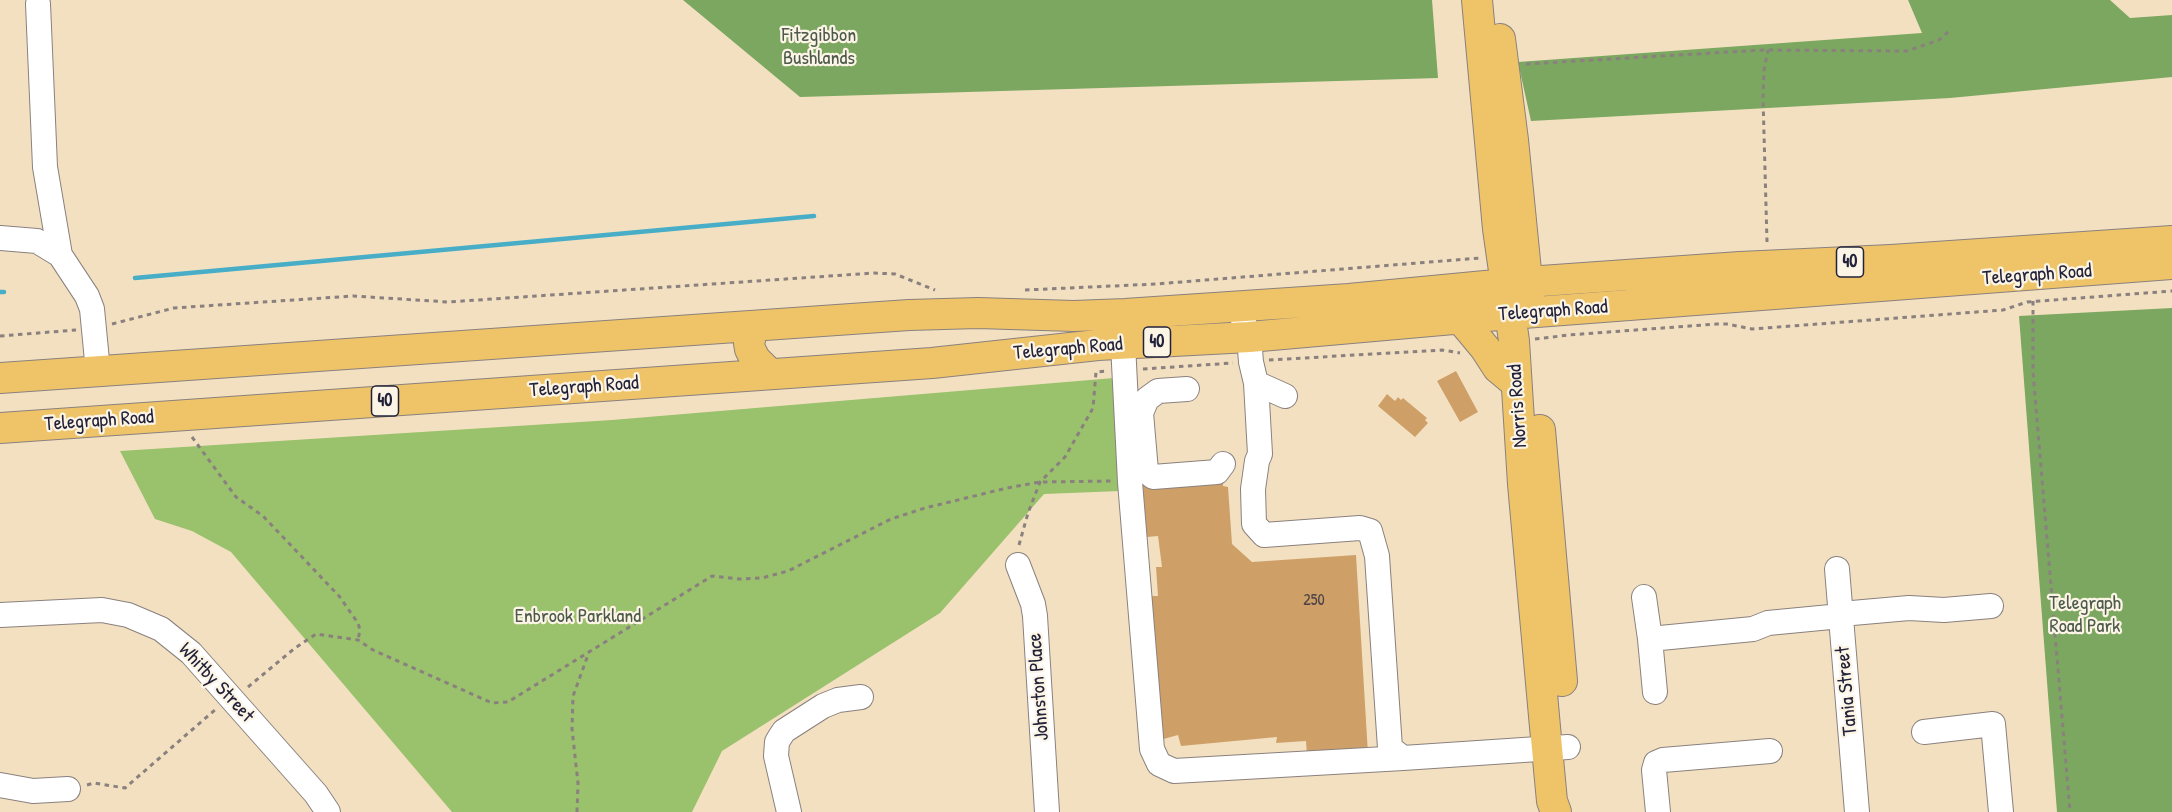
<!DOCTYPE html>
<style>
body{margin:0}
canvas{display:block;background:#f2e0c1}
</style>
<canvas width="2172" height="812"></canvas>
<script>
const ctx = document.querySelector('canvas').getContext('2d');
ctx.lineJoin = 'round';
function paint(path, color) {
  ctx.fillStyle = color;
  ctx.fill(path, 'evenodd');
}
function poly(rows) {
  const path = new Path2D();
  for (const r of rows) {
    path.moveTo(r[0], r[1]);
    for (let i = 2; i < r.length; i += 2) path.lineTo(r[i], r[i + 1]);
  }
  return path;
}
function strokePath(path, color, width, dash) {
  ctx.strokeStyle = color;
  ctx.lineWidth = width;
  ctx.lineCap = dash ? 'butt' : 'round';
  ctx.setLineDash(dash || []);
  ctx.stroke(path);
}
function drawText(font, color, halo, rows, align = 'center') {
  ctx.font = font + ' "Patrick Hand",sans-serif';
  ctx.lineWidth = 4.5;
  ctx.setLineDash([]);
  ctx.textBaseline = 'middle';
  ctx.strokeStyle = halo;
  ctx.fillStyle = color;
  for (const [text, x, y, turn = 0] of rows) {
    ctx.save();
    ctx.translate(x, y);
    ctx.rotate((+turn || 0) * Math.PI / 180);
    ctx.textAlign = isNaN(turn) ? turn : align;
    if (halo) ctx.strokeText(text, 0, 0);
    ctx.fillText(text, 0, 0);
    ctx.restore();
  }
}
paint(poly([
 [1114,378,1120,491,1044,494,940,613,722,751,692,812,452,812,231,552,192,531,155,519,120,451,612,420]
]), '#9ac16c');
paint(poly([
 [683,0,1432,0,1438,78,800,97],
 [1908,0,2110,0,2130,18,2172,15,2172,77,1950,98,1531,121,1518,62,1922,33],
 [2172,308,2172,812,2057,812,2019,316]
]), '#7ba760');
strokePath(poly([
 [135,278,814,216],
 [0,292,4,292]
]), '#48aec7', 4.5);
paint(poly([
 [1456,371,1478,412,1460,422,1437,381],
 [1387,394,1395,401,1398,397,1401,400,1403,398,1427,418,1425,420,1428,423,1415,437,1378,406],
 [1223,480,1223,486,1228,487,1232,544,1252,562,1356,555,1368,754,1307,756,1306,741,1276,743,1277,737,1181,746,1178,735,1160,740,1149,596,1158,596,1156,567,1162,567,1158,536,1147,537,1143,486]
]), '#cea068');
const minor = poly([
 [38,4,45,167,60,255,87,296,92,309,98,371],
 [0,238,37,241,60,255],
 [1243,320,1249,337,1251,362,1256,383,1260,454,1257,461,1253,489,1254,524,1264,535,1360,528,1370,531,1377,556,1390,748,1403,758,1568,747],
 [1123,344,1130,482,1152,749,1159,764,1174,771,1403,758],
 [1256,383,1285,396],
 [1187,389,1158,391,1147,399,1141,413,1146,471,1153,477,1217,472,1223,464],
 [1018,565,1033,604,1035,616,1047,812],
 [1837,569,1857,812],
 [1644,597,1650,639],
 [1841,614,1909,608,1944,610,1991,606],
 [0,615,102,610,128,615,161,629,191,653,316,794,328,812],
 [1655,692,1650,639,1753,629,1768,623,1841,616],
 [1924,732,1993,724,2001,812],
 [0,785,33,791,68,789],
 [789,812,776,756,777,742,780,737,784,731,823,706,838,700,861,697],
 [1658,812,1654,770,1656,763,1663,760,1770,751]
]);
const major = poly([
 [1477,0,1498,229,1514,341,1523,484,1545,727,1552,801,1556,812],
 [1500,39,1513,140,1529,301],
 [1460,318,1485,348,1498,368,1516,383],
 [754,326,749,343,750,349,755,359,770,374],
 [0,378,909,315,978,313,1074,316,1125,314,1349,299,1527,282,1740,267,1891,260,2172,241],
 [0,428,932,363,1098,345,1249,337,1510,314,2172,264],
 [1540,430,1562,681]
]);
strokePath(minor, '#8a817e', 26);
strokePath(major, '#8a817e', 32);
strokePath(poly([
 [1526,64,1763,50,1907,51,1939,40,1949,31,1950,28],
 [1767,242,1763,98,1764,70,1768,50],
 [1025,290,1156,284,1480,258],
 [2033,301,2033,372,2070,812],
 [112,324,174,308,353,296,448,302,874,273,895,274,935,290],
 [0,336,76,330],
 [1535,339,1569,335,1717,324,1727,324,1752,329,2003,310,2027,302,2172,291],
 [1269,360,1442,350,1460,353],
 [1143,369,1233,363],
 [192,437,236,497,263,516,339,596,358,623,360,630,358,640],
 [1019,545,1028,513,1040,482,1065,457,1093,408,1096,372,1107,371],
 [248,687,295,648,316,634,358,640,373,650,492,703,508,702,712,576,739,579,762,578,788,571,891,519,925,508,1007,488,1040,482,1111,481],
 [87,785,94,783,125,788,216,709],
 [577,812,578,783,572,729,573,696,588,655]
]), '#8a817e', 3, [4.5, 4.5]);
strokePath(minor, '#fff', 24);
strokePath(major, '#efc469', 30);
drawText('16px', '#4d4246', null, [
 ["250",1314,601]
]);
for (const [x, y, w] of [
 [1850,262,27],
 [1157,342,27],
 [385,401,27]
]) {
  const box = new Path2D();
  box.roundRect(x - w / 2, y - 15, w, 30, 4.5);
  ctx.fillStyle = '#fcf5e5';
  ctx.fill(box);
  strokePath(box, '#22223b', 1.5);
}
drawText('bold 18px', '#22223b', null, [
 ["40",1850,262],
 ["40",1157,342],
 ["40",385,401]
]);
drawText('20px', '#4c5a4c', '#fcf5e5', [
 ["Fitzgibbon",819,36],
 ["Bushlands",819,59],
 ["Telegraph",2085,604],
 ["Road Park",2085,627],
 ["Enbrook Parkland",578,617]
]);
drawText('20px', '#22223b', '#fcf5e5', [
 ["Telegraph Road",2037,275,-4],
 ["Telegraph Road",1553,311,-4],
 ["Telegraph Road",1068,349,-5],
 ["Telegraph Road",584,387,-4],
 ["Norris Road",1518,406,-94],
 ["Telegraph Road",99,421,-4],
 ["Whitby Street",216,683,47],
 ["Johnston Place",1039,687,-94],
 ["Tania Street",1847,691,-95]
]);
</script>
